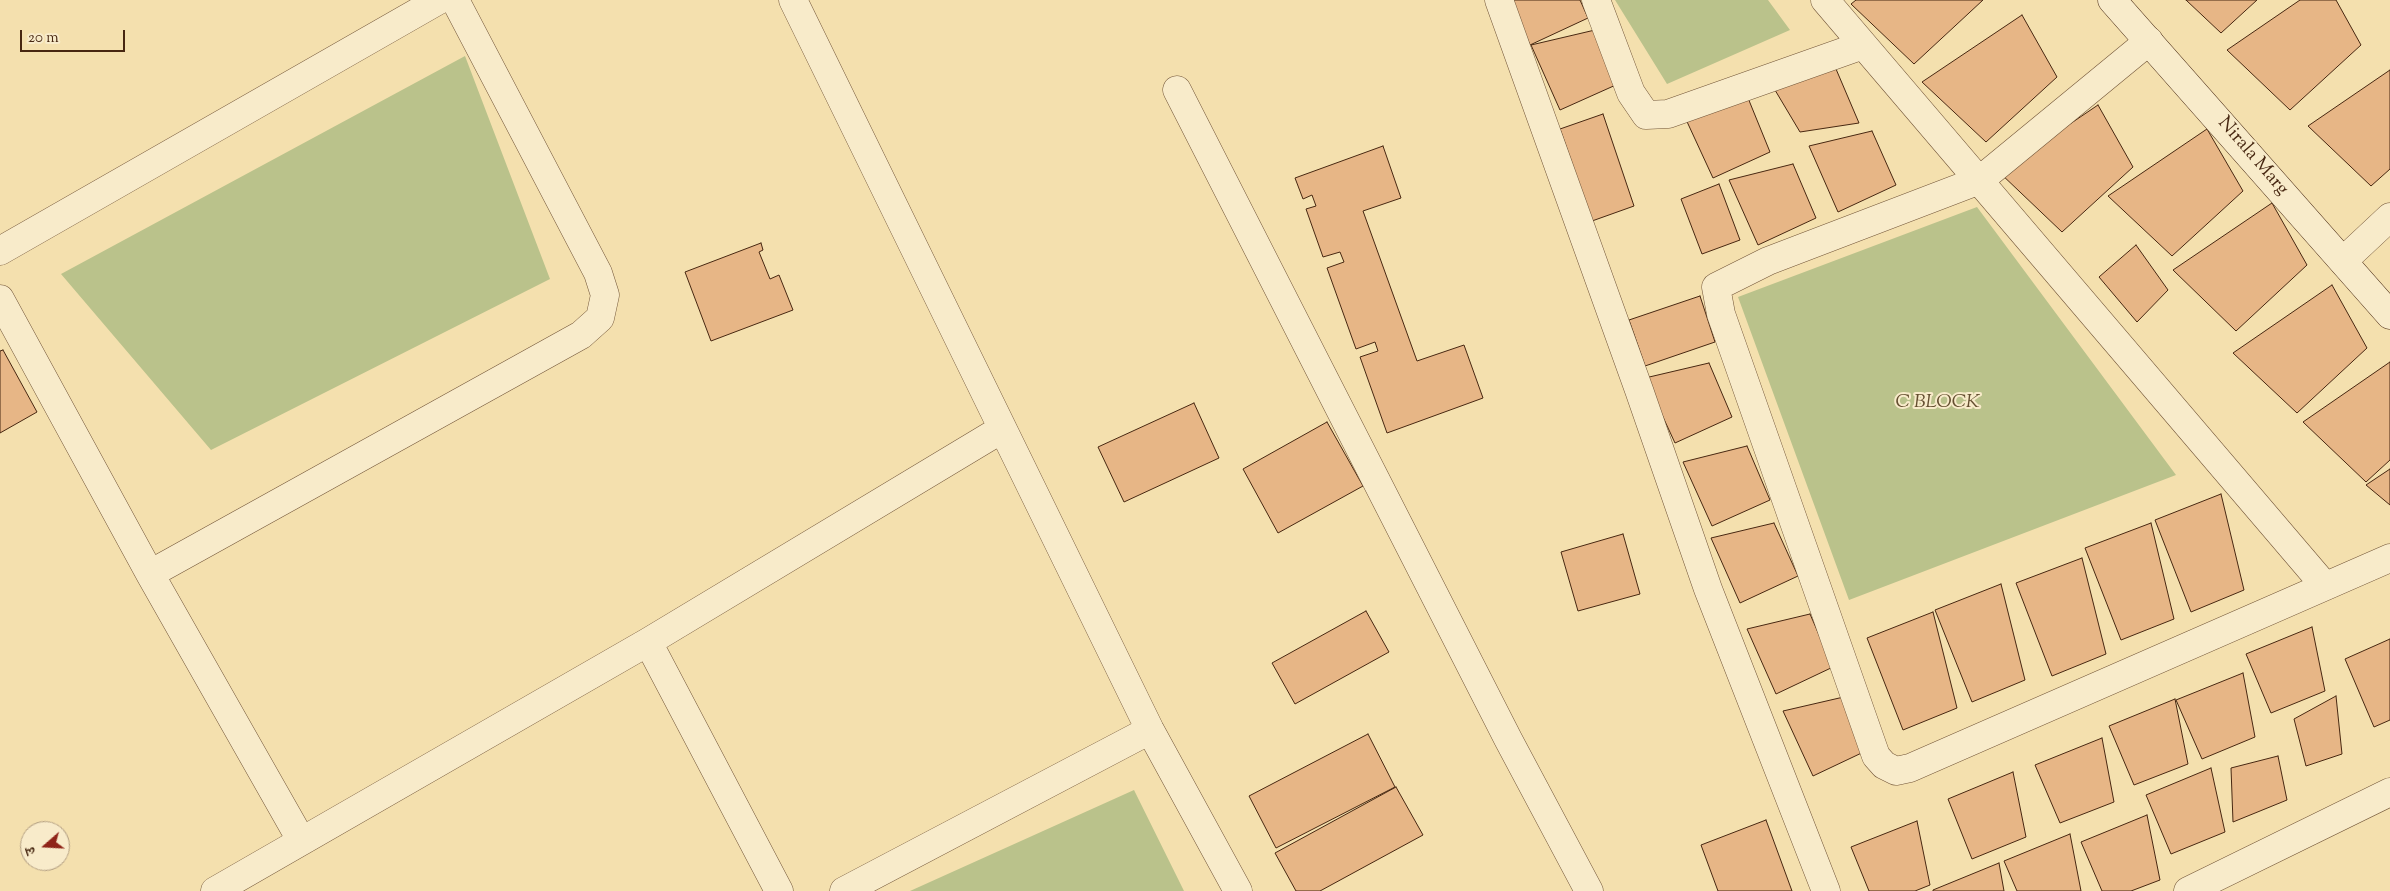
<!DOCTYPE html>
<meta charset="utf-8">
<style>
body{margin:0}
#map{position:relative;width:2390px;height:891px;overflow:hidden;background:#f4e0ae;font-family:"Sorts Mill Goudy","Noto Serif Devanagari",serif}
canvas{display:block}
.north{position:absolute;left:20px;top:821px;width:50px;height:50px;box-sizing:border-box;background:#f8ebca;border:1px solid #b19d80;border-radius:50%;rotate:251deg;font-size:14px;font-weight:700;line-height:20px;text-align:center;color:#472711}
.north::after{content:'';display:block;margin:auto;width:18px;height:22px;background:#8f2418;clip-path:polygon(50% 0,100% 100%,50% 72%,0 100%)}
.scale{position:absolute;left:20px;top:30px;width:105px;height:22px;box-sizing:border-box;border:2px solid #472711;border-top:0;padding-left:6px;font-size:15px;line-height:18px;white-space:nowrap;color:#472711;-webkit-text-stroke:4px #f8ebca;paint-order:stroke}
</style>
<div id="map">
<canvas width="2390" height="891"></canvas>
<div class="north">उ</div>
<div class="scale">20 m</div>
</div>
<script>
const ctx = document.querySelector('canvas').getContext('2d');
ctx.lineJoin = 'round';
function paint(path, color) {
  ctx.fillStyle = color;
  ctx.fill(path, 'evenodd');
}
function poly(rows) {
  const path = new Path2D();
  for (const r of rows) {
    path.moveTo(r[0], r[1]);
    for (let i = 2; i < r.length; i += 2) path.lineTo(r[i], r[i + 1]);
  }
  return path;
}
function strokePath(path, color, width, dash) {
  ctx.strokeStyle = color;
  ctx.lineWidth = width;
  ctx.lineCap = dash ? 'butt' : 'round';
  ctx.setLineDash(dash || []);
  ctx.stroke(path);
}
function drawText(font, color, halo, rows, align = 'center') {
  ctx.font = font + ' "Sorts Mill Goudy",serif';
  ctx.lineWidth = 4;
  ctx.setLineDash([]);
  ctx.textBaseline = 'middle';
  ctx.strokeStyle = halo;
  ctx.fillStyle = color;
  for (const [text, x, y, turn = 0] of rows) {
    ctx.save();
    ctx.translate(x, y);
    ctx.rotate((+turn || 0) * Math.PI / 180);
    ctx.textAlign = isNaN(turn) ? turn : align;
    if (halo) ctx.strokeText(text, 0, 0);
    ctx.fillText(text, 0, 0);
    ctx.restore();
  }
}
paint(poly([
 [1615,0,1768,0,1790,30,1667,84],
 [465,56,550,279,211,450,61,274],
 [1977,207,2176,475,1849,600,1738,297],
 [1134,790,1184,891,910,891]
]), '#bac28b');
const building = poly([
 [1510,0,1580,0,1588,18,1530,45,1510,0],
 [1856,0,1983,0,1914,64,1851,4,1856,0],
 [2186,0,2257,0,2221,33,2186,0],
 [2300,0,2336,0,2361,45,2290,110,2227,50,2300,0],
 [2022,15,2057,77,1986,142,1922,82,2022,15],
 [1595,30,1618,84,1560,110,1531,45,1595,30],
 [1836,69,1859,123,1800,132,1772,85,1836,69],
 [2390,70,2390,169,2371,186,2308,126,2390,70],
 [1748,98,1770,152,1713,178,1683,113,1748,98],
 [2098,105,2133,167,2062,232,1999,172,2098,105],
 [1603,114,1634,206,1592,221,1560,129,1603,114],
 [2207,129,2243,191,2172,256,2108,196,2207,129],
 [1872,131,1896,185,1838,212,1809,146,1872,131],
 [1383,146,1401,198,1363,211,1417,361,1464,345,1483,398,1387,433,1360,357,1378,351,1375,342,1356,349,1327,268,1344,262,1340,252,1323,257,1306,209,1316,206,1312,195,1303,199,1295,178,1383,146],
 [1793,164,1816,218,1758,245,1729,180,1793,164],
 [1719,184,1740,240,1702,254,1681,199,1719,184],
 [2272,203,2307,265,2236,331,2173,270,2272,203],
 [761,243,763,250,759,252,770,279,779,275,793,310,711,341,685,272,761,243],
 [2136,245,2168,290,2137,322,2099,277,2136,245],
 [2332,285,2367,348,2297,413,2233,353,2332,285],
 [1700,296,1715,342,1645,366,1629,320,1700,296],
 [3,350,37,412,0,433,0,351,3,350],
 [2390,362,2390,460,2366,482,2303,422,2390,362],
 [1709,363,1732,417,1675,443,1645,378,1709,363],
 [1194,403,1219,458,1124,502,1098,447,1194,403],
 [1327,422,1363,486,1278,533,1243,469,1327,422],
 [1747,446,1770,500,1712,526,1683,462,1747,446],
 [2390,469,2390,505,2366,485,2390,469],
 [2221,494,2244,590,2191,612,2155,520,2221,494],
 [1774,523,1798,576,1740,603,1711,538,1774,523],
 [2151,523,2174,619,2121,640,2085,548,2151,523],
 [1623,534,1640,594,1578,611,1561,552,1623,534],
 [2082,558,2106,654,2052,676,2016,583,2082,558],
 [2001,584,2025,680,1972,702,1935,610,2001,584],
 [1366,611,1389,652,1295,704,1272,663,1366,611],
 [1933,612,1957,708,1903,730,1867,638,1933,612],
 [1810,614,1833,667,1776,694,1747,629,1810,614],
 [2312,627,2325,691,2271,713,2246,654,2312,627],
 [2390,639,2390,720,2374,727,2345,659,2390,639],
 [2243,673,2255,737,2202,759,2176,700,2243,673],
 [1848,696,1870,749,1813,776,1783,711,1848,696],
 [2336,696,2342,754,2306,766,2294,719,2336,696],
 [2175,699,2188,764,2134,785,2109,726,2175,699],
 [1368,734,1395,787,1276,848,1249,796,1368,734],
 [2102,738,2114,802,2060,823,2035,765,2102,738],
 [2278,756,2287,800,2233,822,2231,768,2278,756],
 [2211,768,2225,832,2171,854,2146,795,2211,768],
 [2013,772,2026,837,1972,859,1948,799,2013,772],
 [1396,787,1423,835,1320,891,1296,891,1275,853,1396,787],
 [2147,815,2160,880,2131,891,2102,891,2081,842,2147,815],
 [1766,820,1792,891,1718,891,1701,845,1766,820],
 [1917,821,1930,885,1915,891,1869,891,1851,847,1917,821],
 [2070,834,2081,891,2017,891,2004,861,2070,834],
 [1999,863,2004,891,1933,891,1933,890,1999,863]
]);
paint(building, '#e7b686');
strokePath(building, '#472711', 1);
const street = poly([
 [793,0,1150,730,1238,891],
 [1499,0,1639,390,1708,589,1826,891],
 [1596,0,1631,93,1646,115,1668,114,1863,45],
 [1825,0,2325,586],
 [2149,41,1980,180,1768,261,1716,287,1721,314,1876,756,1884,765,1896,771,1910,768,2390,558],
 [1177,90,1508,739,1589,891],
 [0,251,439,0],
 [2343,261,2390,217],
 [0,299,150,574,301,840],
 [150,574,581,335,600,318,605,295,598,273,455,0],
 [648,642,779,891],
 [215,891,648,642,1002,429],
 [844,891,1150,730],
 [2188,891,2390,792]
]);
const secondary = poly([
 [2112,0,2390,315]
]);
strokePath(street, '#725538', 29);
strokePath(secondary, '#472711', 29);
strokePath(street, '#f8ebca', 28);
strokePath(secondary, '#f8ebca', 28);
drawText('19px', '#472711', '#f8ebca', [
 ["Nirala Marg",2252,157,49]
]);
drawText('italic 19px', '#644e30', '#f8ebca', [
 ["C BLOCK",1938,404]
]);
</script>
